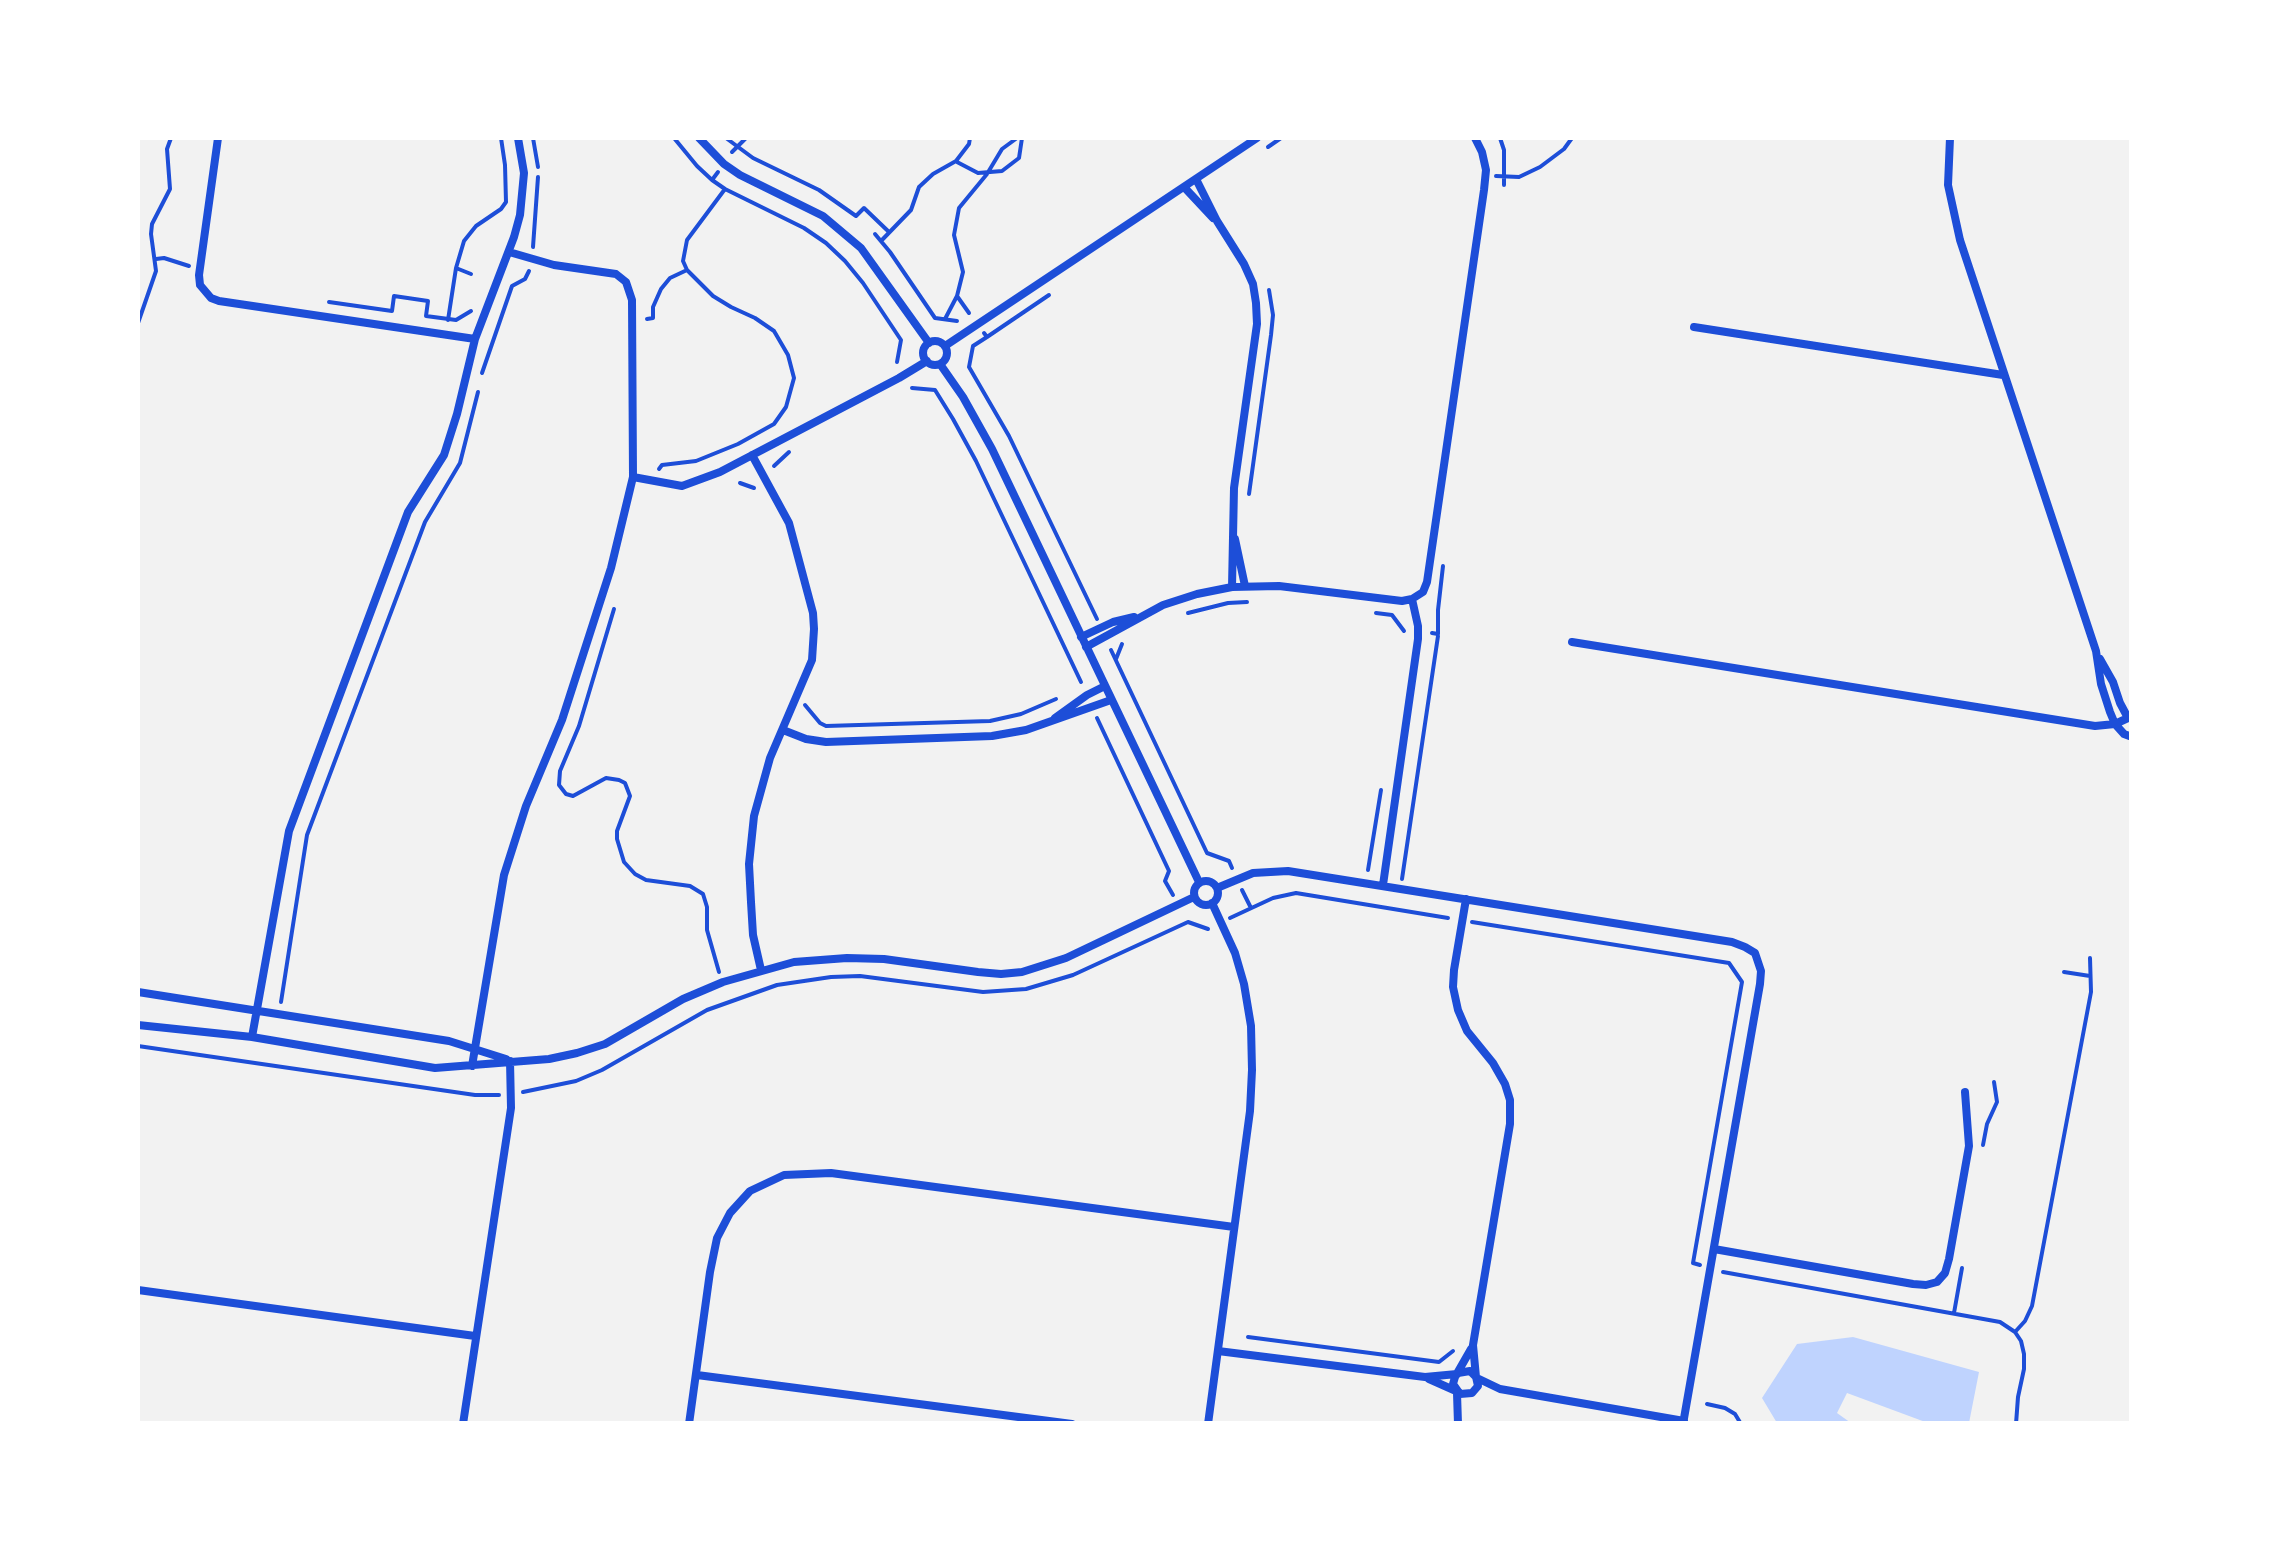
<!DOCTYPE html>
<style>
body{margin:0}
#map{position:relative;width:2269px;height:1561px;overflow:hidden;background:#f2f2f2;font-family:"Roboto Condensed",sans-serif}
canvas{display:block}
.frame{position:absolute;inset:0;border:140px solid #fff;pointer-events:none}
</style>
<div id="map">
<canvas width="2269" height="1561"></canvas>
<div class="frame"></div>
</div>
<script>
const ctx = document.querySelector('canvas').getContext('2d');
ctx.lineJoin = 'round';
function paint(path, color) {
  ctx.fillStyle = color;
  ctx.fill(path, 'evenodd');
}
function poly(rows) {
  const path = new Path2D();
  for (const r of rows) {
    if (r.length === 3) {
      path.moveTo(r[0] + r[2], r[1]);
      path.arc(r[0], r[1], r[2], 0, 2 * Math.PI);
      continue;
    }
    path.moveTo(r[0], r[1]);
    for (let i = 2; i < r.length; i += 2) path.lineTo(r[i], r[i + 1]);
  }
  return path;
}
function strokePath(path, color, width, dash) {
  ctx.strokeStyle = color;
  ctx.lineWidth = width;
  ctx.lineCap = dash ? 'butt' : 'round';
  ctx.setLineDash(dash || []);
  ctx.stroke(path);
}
paint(poly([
 [1853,1337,1979,1372,1969,1423,1928,1423,1847,1393,1837,1413,1851,1423,1777,1423,1762,1398,1797,1344]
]), '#bfd3fe');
strokePath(poly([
 [533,138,538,167],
 [674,138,697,166,712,180],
 [726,138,753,158,819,190,856,216,864,208,889,232],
 [1500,138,1504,150,1504,185],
 [1268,147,1281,138],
 [732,152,746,138],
 [957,162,978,173,1002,171,1019,158,1022,138],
 [1496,176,1519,177,1540,167,1564,149,1572,138],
 [725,189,804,228,826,243,845,261,863,283,901,340,897,362],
 [875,234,890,252,935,318,957,321],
 [881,241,911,210,919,187,933,174,956,161,969,144,970,138],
 [533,247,538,177],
 [156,259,164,258,189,266],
 [456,268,471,274],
 [957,296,969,313],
 [329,302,392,311,394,296,428,301,426,316,456,320,471,311],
 [647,319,653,318,653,307,661,289,670,278,687,270],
 [945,319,957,296,963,272,954,235,959,208,987,174,1002,149,1017,138],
 [448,320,456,268,464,241,476,226,501,209,506,202,505,165,501,138],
 [138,323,156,271,151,234,152,224,170,189,167,149,171,138],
 [984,333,987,337,973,346,969,367,1009,436,1097,619],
 [987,337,1049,295],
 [138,366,138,385],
 [482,373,512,286,525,279,529,271],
 [912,388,935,390,953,419,976,461,1081,682],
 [774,466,789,452],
 [659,469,662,465,696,461,738,444,774,424,786,407,794,378,788,355,774,331,755,318,731,307,713,296,687,270,683,261,687,240,725,189,712,180,718,172],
 [740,483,754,488],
 [1249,494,1271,335,1273,315,1269,290],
 [614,609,579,726,560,771,559,785,566,794,573,796,606,778,619,780,625,783,630,796,617,831,617,839,624,862,635,874,646,880,690,886,703,894,707,907,707,930,719,972],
 [1188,613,1228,603,1247,602],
 [1376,613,1392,615,1404,631],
 [1432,633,1438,634,1438,610,1443,566],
 [1111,650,1207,853,1229,861,1232,868],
 [1116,659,1122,644],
 [805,705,820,723,826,726,990,721,1021,714,1056,699],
 [1097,718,1169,871,1165,881,1173,895],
 [1368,870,1381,790],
 [1402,879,1438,636],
 [1242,890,1251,908],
 [1230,918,1273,898,1296,893,1448,918],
 [1472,922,1729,963,1742,982,1693,1263,1700,1265],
 [2064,972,2090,976],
 [281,1002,307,835,425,522,460,463,478,392],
 [138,1046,475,1095,499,1095],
 [523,1092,576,1081,602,1070,707,1010,777,985,831,977,860,976,983,992,1026,989,1073,975,1188,922,1208,929],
 [1983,1145,1987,1124,1997,1102,1994,1082],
 [1723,1272,2000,1322,2015,1332,2021,1341,2024,1354,2024,1369,2018,1397,2016,1424],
 [1954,1313,1962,1268],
 [2015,1332,2025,1321,2032,1306,2091,992,2090,958],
 [1248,1337,1439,1362,1453,1351],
 [1707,1404,1725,1408,1735,1414,1741,1424]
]), '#1d4ed8', 4);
strokePath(poly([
 [218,138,199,275,200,285,211,298,219,301,475,339],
 [699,138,724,164,740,175,823,216,861,248,929,343],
 [1950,138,1948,185,1960,240,2096,651,2101,684,2110,712,2115,724,2124,734,2132,737],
 [1196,179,1217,221,1244,264,1253,284,1256,303,1257,324,1234,488,1232,587],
 [1184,187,1213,218],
 [1694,327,2003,375],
 [935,353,12],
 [945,346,1257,138],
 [940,364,963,397,992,449,1199,882],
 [752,455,789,523,813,613,814,629,812,660,770,758,754,816,749,864,751,902,753,935,761,970],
 [633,477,682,486,720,472,899,378,927,361],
 [1235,539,1245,586],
 [1081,637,1113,622,1134,617],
 [1572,642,2095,726,2115,724,2128,718],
 [1086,647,1163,605,1197,594,1232,587,1279,586,1402,601,1412,599,1423,592,1427,582,1484,190,1486,170,1482,152,1475,138],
 [2100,659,2113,682,2120,703,2128,718],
 [1055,718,1087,695,1105,686],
 [783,730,806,739,826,742,992,736,1026,730,1111,700],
 [1206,893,12],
 [1383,885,1418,639,1418,626,1412,599],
 [1217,888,1253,873,1288,871,1732,942,1745,947,1755,953,1761,971,1760,984,1683,1424],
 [1466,899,1454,970,1453,987,1458,1010,1467,1031,1493,1063,1505,1084,1510,1100,1510,1124,1473,1345,1476,1377],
 [138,992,449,1041,506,1059],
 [138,1025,252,1037,435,1068,549,1059,577,1053,605,1044,683,999,723,982,794,962,847,958,884,959,978,972,1001,974,1022,972,1066,958,1194,897],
 [252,1037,289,831,408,512,444,455,457,414,475,339,514,237,520,215,524,173,518,138],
 [472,1066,504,875,526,806,562,720,611,568,633,477,632,300,626,282,616,274,554,265,509,252],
 [1714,1249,1913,1284,1926,1285,1937,1282,1945,1273,1949,1259,1969,1146,1965,1092],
 [138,1290,475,1336],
 [1218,1351,1425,1377,1457,1374],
 [1458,1373,1470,1371,1476,1377,1478,1386,1472,1393,1460,1394,1453,1384,1455,1377,1471,1349],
 [697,1375,1072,1424],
 [1477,1378,1500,1389,1684,1421],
 [1429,1379,1456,1391],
 [1457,1393,1458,1424],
 [463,1424,511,1108,510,1061],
 [689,1424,710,1272,717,1238,730,1213,750,1191,784,1175,831,1173,1234,1227],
 [1208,1424,1250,1111,1252,1070,1251,1026,1244,984,1235,953,1212,903]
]), '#1d4ed8', 8);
</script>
